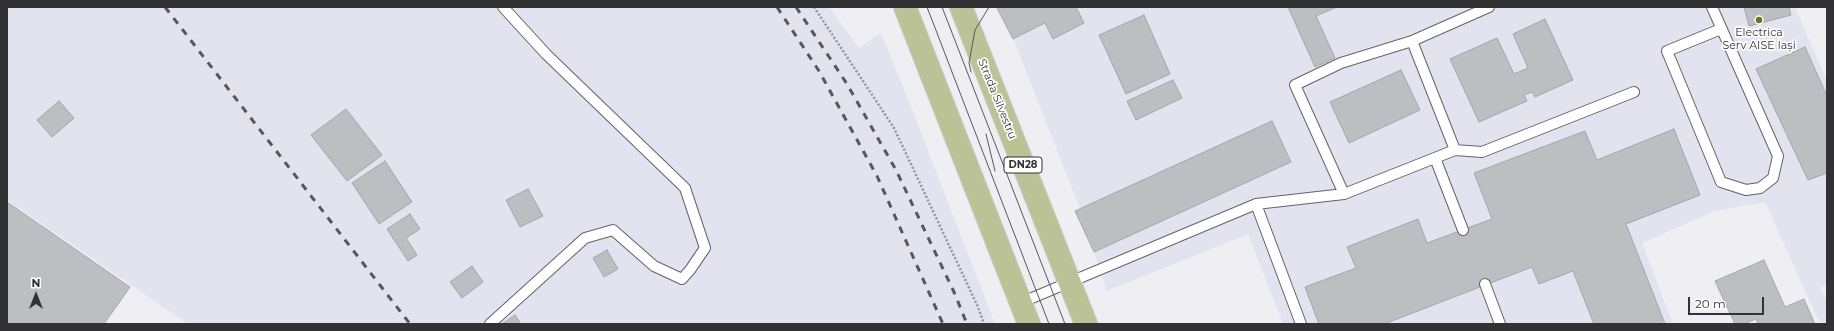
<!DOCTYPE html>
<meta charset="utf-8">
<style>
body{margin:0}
#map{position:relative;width:1834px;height:331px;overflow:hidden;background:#eeeef3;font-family:Montserrat,sans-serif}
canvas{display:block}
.frame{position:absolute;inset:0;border:8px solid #323234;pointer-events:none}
.north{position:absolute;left:16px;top:275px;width:40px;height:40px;-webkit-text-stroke:3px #fff;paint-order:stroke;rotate:0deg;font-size:11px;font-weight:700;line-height:16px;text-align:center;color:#323234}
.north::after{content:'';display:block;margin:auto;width:14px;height:18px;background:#323234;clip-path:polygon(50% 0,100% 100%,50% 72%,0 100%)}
.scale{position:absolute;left:1688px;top:297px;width:76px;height:18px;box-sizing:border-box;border:2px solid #323234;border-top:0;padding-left:5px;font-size:12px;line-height:14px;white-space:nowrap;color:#323234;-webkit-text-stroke:3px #fff;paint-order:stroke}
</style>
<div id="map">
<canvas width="1834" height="331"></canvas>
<div class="frame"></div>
<div class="north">N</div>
<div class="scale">20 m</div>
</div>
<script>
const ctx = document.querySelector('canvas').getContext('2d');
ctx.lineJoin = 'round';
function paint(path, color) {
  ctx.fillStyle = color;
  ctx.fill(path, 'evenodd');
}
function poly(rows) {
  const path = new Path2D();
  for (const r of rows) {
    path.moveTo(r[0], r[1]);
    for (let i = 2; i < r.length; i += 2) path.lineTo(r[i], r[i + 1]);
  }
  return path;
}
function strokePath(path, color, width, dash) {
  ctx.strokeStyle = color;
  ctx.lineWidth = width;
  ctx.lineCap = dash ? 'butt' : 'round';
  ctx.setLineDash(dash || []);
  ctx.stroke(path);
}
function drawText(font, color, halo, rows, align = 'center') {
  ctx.font = font + ' Montserrat,sans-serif';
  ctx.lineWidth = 3.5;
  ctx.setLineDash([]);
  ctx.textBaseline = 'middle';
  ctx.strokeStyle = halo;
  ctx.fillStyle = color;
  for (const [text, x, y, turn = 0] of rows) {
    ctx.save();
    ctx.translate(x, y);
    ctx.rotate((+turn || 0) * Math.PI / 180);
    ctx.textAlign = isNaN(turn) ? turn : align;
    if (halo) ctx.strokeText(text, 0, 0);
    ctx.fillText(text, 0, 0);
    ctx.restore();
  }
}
paint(poly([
 [7,7,829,7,859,48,881,33,910,104,995,324,188,324,7,200],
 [1001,7,1795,7,1827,81,1827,284,1820,288,1827,302,1827,324,1820,324,1765,202,1715,211,1642,243,1673,324,1283,324,1248,234,1107,291,1094,252,1075,211,1080,209]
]), '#e2e3ef');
const building = poly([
 [999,7,1076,7,1084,23,1053,39,1045,23,1013,39,997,8,999,7],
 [1288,7,1337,7,1316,16,1335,58,1315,67,1288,7],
 [1744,7,1789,7,1791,15,1749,26,1744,7],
 [1144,15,1170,74,1126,94,1099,35,1144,15],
 [1545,19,1573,80,1535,97,1532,92,1524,95,1527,101,1479,122,1450,59,1497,38,1514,74,1528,68,1513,34,1545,19],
 [1805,47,1827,96,1827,173,1808,180,1756,69,1805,47],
 [1401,70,1420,110,1349,143,1330,102,1401,70],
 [1173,80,1182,98,1136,120,1127,101,1173,80],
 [59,101,74,118,52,137,37,120,59,101],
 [346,109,382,155,347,181,311,135,346,109],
 [1272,121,1291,162,1094,252,1075,211,1272,121],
 [1674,129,1700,195,1626,224,1665,324,1594,324,1573,271,1539,284,1532,267,1384,324,1319,324,1305,287,1356,268,1347,247,1418,219,1427,243,1492,219,1474,173,1585,131,1597,160,1674,129],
 [385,161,412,202,379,224,352,183,385,161],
 [528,189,543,216,520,227,506,200,528,189],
 [7,202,130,287,104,324,7,324,7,202],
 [410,214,420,229,406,238,417,255,408,261,387,229,410,214],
 [607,250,618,269,604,277,593,258,607,250],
 [1764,260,1785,307,1804,299,1815,324,1758,324,1756,319,1744,324,1735,324,1715,281,1764,260],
 [472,266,483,282,462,298,450,282,472,266],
 [515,315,521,324,502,324,515,315]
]);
paint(building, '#bdbec2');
strokePath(building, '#a5a6aa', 1);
const lane = poly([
 [1712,7,1778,156,1773,178,1760,188,1746,190,1721,182,1667,51,1721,29],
 [1455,150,1412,41,1489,7],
 [1435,158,1463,230],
 [1344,194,1295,85,1341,63,1412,41],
 [1256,204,1301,324],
 [1485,284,1500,324],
 [1020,303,1256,204,1344,194,1455,150,1482,152,1634,92],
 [490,324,585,238,613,230,654,266,682,279,690,270,705,248,685,188,546,54,503,7]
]);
const primary = poly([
 [905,7,1029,324],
 [961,7,1086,324]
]);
strokePath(lane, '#636367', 12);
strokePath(primary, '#cacaca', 24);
strokePath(poly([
 [814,7,894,128,978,307,984,324]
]), '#949497', 2.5, [2, 2]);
strokePath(lane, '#fff', 10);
strokePath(primary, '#bbc295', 22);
strokePath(poly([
 [927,7,1049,324],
 [942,7,1065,324],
 [971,72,969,63,975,30,989,7],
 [986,134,995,171]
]), '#58585a', 1);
strokePath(poly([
 [165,7,410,324],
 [777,7,819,71,877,176,943,324],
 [796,7,847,84,896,170,954,292,967,324]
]), '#58585a', 3, [7, 7]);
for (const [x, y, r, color] of [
 [1759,20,4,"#69741e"]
]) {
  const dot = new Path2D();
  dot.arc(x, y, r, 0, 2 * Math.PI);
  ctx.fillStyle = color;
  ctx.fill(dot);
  strokePath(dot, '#fff', 1.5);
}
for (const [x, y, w] of [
 [1023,165,38]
]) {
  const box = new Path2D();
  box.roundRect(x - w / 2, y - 8, w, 16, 3);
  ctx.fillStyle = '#fff';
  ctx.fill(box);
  strokePath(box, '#323234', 1);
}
drawText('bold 10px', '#323234', null, [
 ["DN28",1023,165]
]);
drawText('11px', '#323234', '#fff', [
 ["Electrica",1759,33],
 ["Serv AISE Iași",1759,46]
]);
drawText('11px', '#323234', '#fff', [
 ["Strada Silvestru",997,99,68]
]);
</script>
